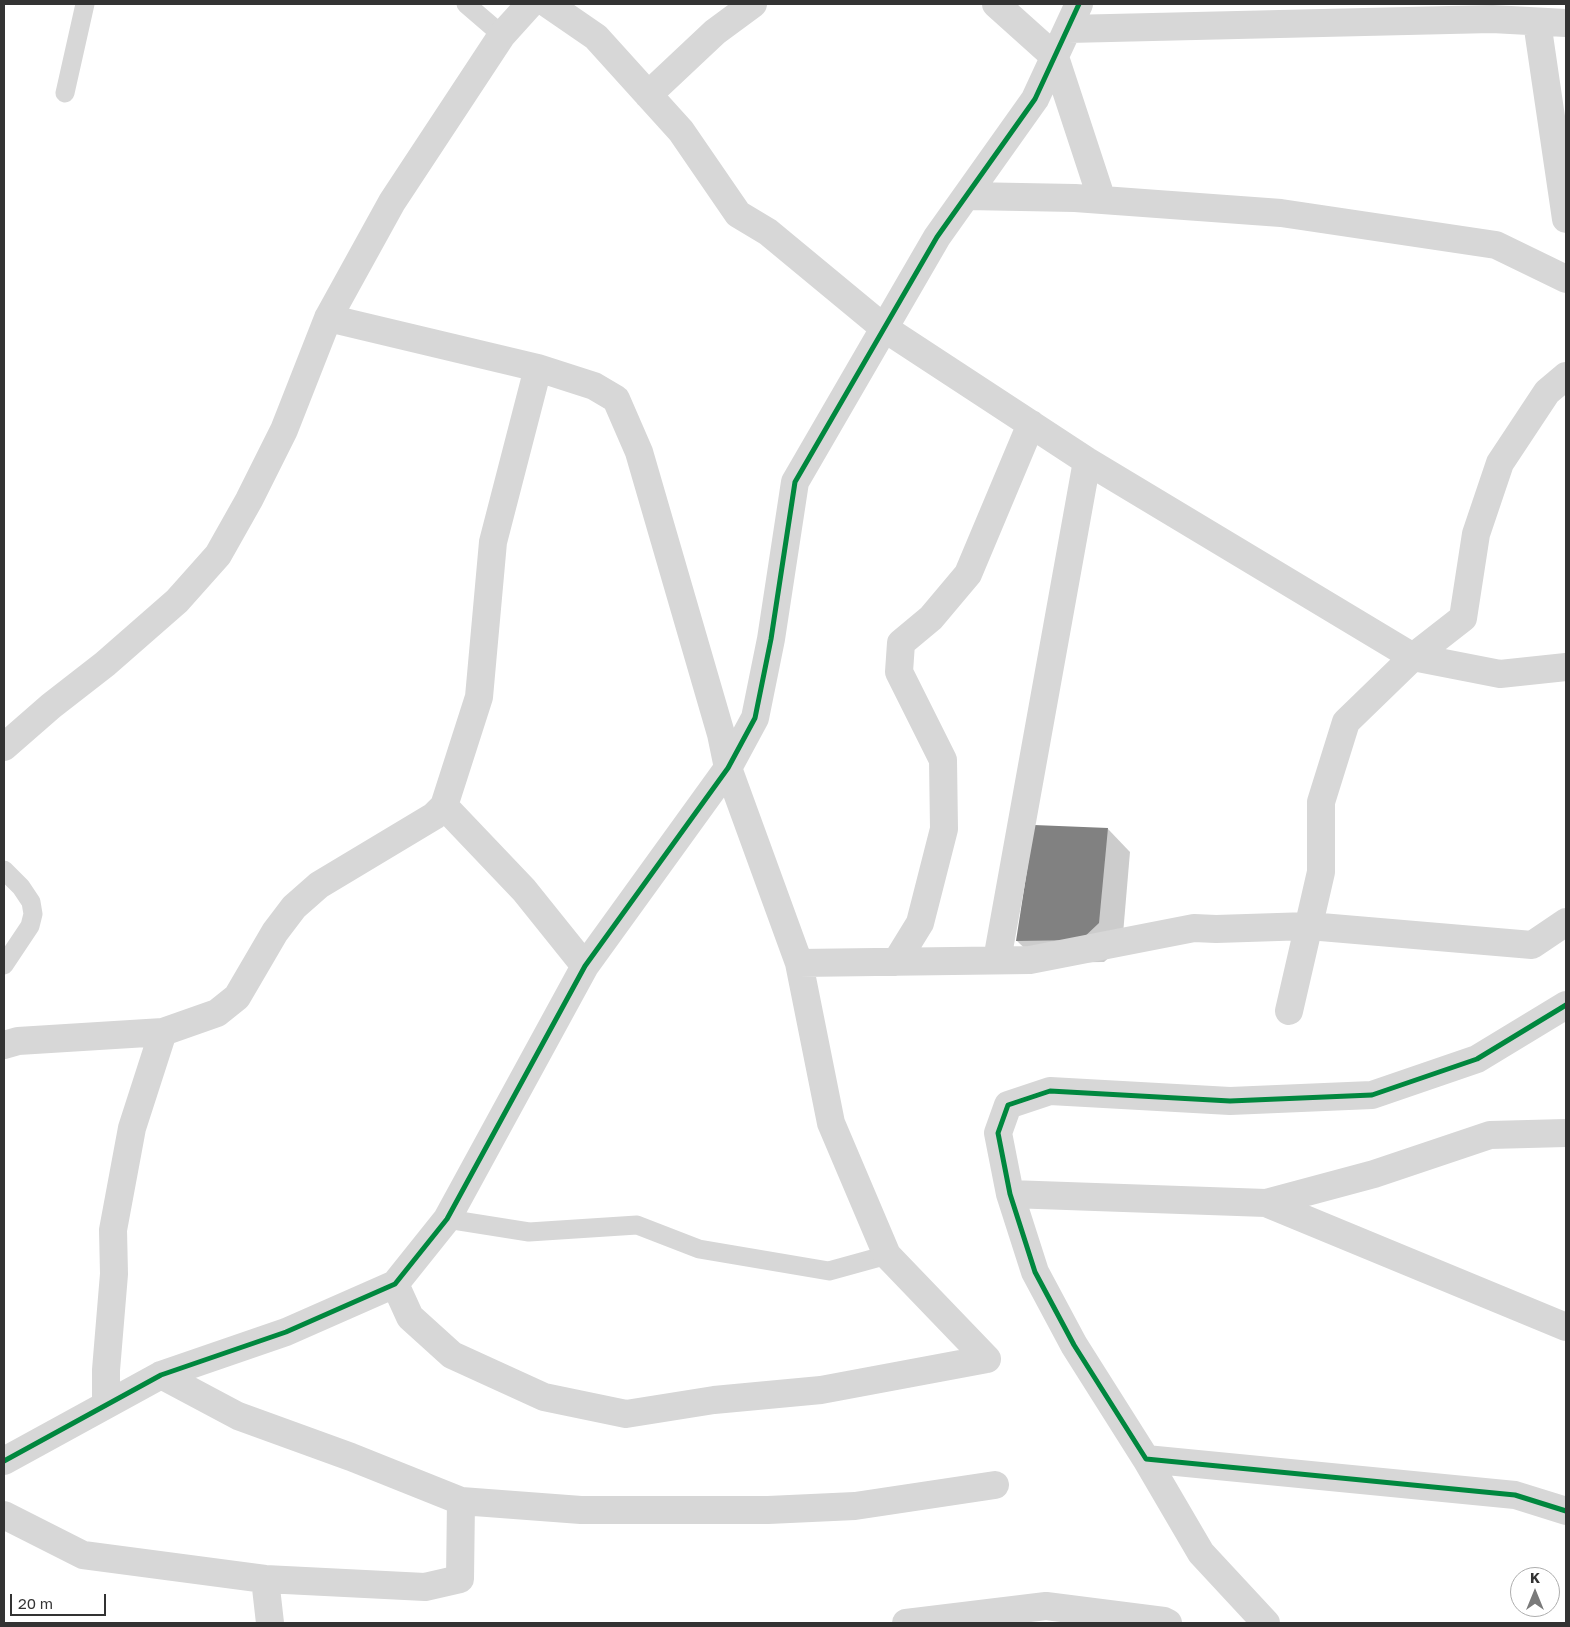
<!DOCTYPE html>
<style>
body{margin:0}
#map{position:relative;width:1570px;height:1627px;overflow:hidden;background:#fff;font-family:"Golos Text",sans-serif}
canvas{display:block}
.frame{position:absolute;inset:0;border:5px solid #333;pointer-events:none}
.north{position:absolute;left:1510px;top:1567px;width:50px;height:50px;box-sizing:border-box;background:#fff;border:1px solid #adadad;border-radius:50%;rotate:0deg;font-size:14px;font-weight:700;line-height:20px;text-align:center;color:#333}
.north::after{content:'';display:block;margin:auto;width:18px;height:22px;background:#7a7a7a;clip-path:polygon(50% 0,100% 100%,50% 72%,0 100%)}
.scale{position:absolute;left:10px;top:1594px;width:96px;height:22px;box-sizing:border-box;border:2px solid #333;border-top:0;padding-left:6px;font-size:15px;line-height:18px;white-space:nowrap;color:#333;-webkit-text-stroke:4px #fff;paint-order:stroke}
</style>
<div id="map">
<canvas width="1570" height="1627"></canvas>
<div class="frame"></div>
<div class="north">K</div>
<div class="scale">20 m</div>
</div>
<script>
const ctx = document.querySelector('canvas').getContext('2d');
ctx.lineJoin = 'round';
function paint(path, color) {
  ctx.fillStyle = color;
  ctx.fill(path, 'evenodd');
}
function poly(rows) {
  const path = new Path2D();
  for (const r of rows) {
    path.moveTo(r[0], r[1]);
    for (let i = 2; i < r.length; i += 2) path.lineTo(r[i], r[i + 1]);
  }
  return path;
}
function strokePath(path, color, width, dash) {
  ctx.strokeStyle = color;
  ctx.lineWidth = width;
  ctx.lineCap = dash ? 'butt' : 'round';
  ctx.setLineDash(dash || []);
  ctx.stroke(path);
}
paint(poly([
 [1108,829,1130,852,1122,946,1104,962,1040,963,1017,941]
]), '#0003');
paint(poly([
 [1034,825,1108,828,1099,923,1081,940,1016,941]
]), '#818181');
strokePath(poly([
 [466,4,502,35],
 [65,93,85,4],
 [4,870,21,887,31,902,33,914,30,926,4,965],
 [447,1219,529,1232,637,1225,699,1249,829,1271,887,1255]
]), '#d7d7d7', 19);
strokePath(poly([
 [548,4,596,37,681,131,738,214,768,232,884,328,1087,461,1413,657,1500,674,1566,667],
 [996,4,1055,57,1102,200],
 [1537,22,1566,219],
 [1068,29,1492,19,1566,23],
 [648,95,715,32,753,4],
 [967,196,1075,198,1281,213,1496,245,1566,279],
 [328,318,538,368,594,386,616,399,639,452,721,734,728,768,799,963,831,1123,887,1255,987,1359],
 [4,747,51,706,105,664,177,601,218,555,249,500,284,430,328,318,392,202,502,35,530,4],
 [444,806,524,890,585,966],
 [997,960,1087,461],
 [896,962,920,923,944,829,943,760,899,672,901,643,931,618,968,574,1031,424],
 [799,963,1030,960,1194,928,1216,929,1309,926,1532,945,1566,922],
 [1566,1005,1477,1059,1372,1095,1230,1101,1050,1091,1008,1105,998,1133,1010,1194,1035,1272,1074,1345,1146,1459,1515,1495,1566,1511],
 [1289,1011,1321,872,1321,802,1346,722,1413,657,1463,618,1476,534,1500,463,1547,392,1566,376],
 [4,1045,18,1041,163,1032,217,1013,237,997,275,932,294,907,319,885,434,816,444,806,479,697,493,542,538,368],
 [1010,1194,1266,1203,1374,1174,1490,1135,1566,1133],
 [1266,1203,1566,1327],
 [395,1284,410,1317,452,1355,544,1397,626,1414,714,1400,821,1390,987,1359],
 [161,1375,238,1416,351,1457,461,1501,581,1510,768,1510,855,1506,995,1485],
 [106,1405,106,1370,114,1274,113,1230,132,1128,163,1032],
 [1146,1459,1201,1553,1266,1623],
 [4,1461,161,1375,286,1332,395,1284,447,1219,585,966,728,768,755,718,771,639,795,482,937,237,1035,99,1079,4],
 [4,1515,83,1555,265,1579,425,1587,460,1579,461,1501],
 [265,1579,270,1623],
 [906,1623,1046,1606,1164,1621,1168,1623]
]), '#d7d7d7', 28);
strokePath(poly([
 [1566,1005,1477,1059,1372,1095,1230,1101,1050,1091,1008,1105,998,1133,1010,1194,1035,1272,1074,1345,1146,1459,1515,1495,1566,1511],
 [4,1461,161,1375,286,1332,395,1284,447,1219,585,966,728,768,755,718,771,639,795,482,937,237,1035,99,1079,4]
]), '#00873e', 5);
</script>
